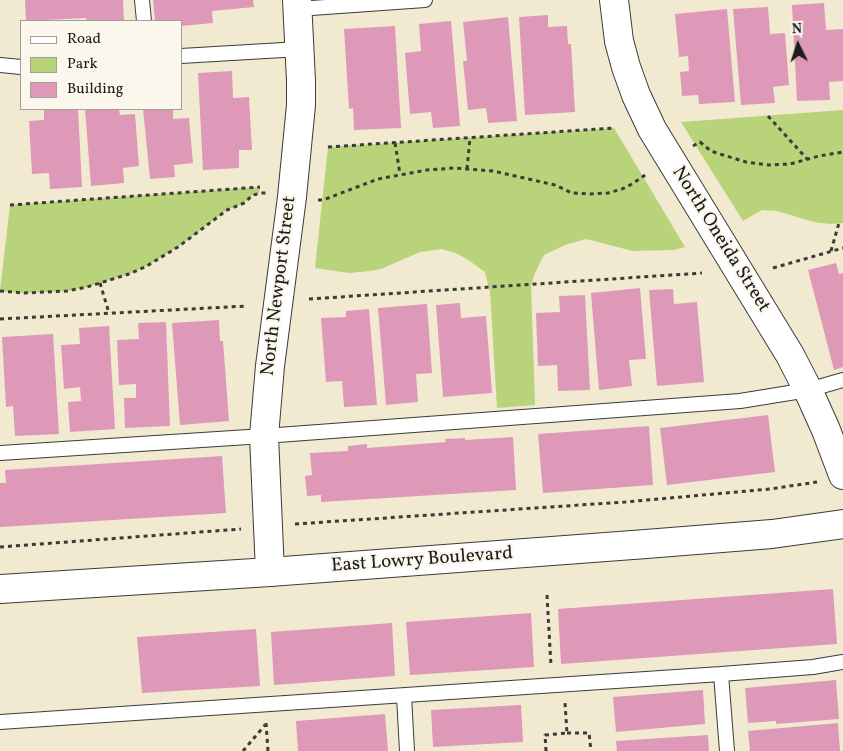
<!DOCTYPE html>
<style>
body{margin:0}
#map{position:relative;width:843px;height:751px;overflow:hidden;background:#f1ead1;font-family:Vollkorn,serif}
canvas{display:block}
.legend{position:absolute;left:20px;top:20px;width:162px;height:90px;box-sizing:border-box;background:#fbf7ec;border:1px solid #a29f99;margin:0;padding:6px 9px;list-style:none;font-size:15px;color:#1c1c1c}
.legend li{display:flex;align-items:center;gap:10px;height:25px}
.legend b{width:25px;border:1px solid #a29f99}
.north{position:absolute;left:773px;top:20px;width:50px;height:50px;-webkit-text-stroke:4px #fbf7ec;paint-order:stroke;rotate:356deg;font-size:14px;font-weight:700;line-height:20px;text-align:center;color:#1c1c1c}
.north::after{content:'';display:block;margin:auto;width:18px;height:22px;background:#1c1c1c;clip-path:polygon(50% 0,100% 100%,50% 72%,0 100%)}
</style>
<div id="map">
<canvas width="843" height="751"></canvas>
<ul class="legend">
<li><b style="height:6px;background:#fff"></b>Road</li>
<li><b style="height:14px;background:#b8d379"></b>Park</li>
<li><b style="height:14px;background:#de99b9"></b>Building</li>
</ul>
<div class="north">N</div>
</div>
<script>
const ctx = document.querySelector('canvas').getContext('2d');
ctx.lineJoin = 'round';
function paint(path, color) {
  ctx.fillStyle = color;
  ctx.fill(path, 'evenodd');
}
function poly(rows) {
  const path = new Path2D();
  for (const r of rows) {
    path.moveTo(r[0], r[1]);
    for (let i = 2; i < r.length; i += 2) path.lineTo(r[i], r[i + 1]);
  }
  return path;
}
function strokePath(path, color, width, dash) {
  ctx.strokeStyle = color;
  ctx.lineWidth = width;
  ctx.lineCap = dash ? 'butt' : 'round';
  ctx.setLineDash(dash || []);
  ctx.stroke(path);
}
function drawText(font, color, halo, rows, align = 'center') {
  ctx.font = font + ' Vollkorn,serif';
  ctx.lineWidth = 4.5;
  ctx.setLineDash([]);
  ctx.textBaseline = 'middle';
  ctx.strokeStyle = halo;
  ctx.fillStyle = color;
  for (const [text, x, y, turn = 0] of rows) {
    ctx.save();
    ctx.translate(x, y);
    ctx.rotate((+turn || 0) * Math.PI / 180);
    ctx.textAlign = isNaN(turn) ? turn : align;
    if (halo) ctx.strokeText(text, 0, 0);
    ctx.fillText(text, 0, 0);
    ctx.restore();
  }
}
paint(poly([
 [843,110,843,223,830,224,814,222,777,211,762,210,743,221,681,122],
 [614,128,685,247,674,250,633,251,586,239,565,245,544,255,535,273,531,285,535,405,497,408,490,292,485,272,471,262,458,254,442,249,420,252,381,269,370,271,349,273,315,268,328,147],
 [260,187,259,193,253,195,244,203,227,210,178,247,145,267,129,274,87,287,67,291,24,293,0,291,10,205]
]), '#b8d379');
paint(poly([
 [25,0,123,0,124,21,86,21,86,18,26,21],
 [153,0,253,0,254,7,212,11,213,23,181,26,181,21,155,21],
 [824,3,826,30,843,29,843,81,829,82,830,100,797,101,792,5],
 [768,7,770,34,785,33,789,85,773,87,775,103,741,105,733,9],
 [727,9,735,102,699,104,698,95,682,96,680,72,689,71,688,56,679,57,675,14],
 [548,15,548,27,567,26,568,44,571,44,575,112,525,115,519,17],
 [508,17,517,121,488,123,486,108,468,110,463,61,467,61,463,22],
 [451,21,460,126,433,128,431,112,410,114,405,53,421,51,419,24],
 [395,26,401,128,354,130,353,108,349,109,344,29],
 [232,71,233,98,249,97,252,150,239,150,239,168,203,170,198,73],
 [44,109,78,109,82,187,50,189,49,173,32,174,29,121,44,120],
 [85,109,119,109,120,115,135,114,139,166,123,168,124,183,91,186],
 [143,109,173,109,173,119,189,118,193,163,174,165,175,177,150,179],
 [836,263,839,274,843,273,843,367,834,370,808,270],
 [640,288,646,359,629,360,632,386,599,390,591,293],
 [673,289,674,304,697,302,704,382,657,386,649,290],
 [585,295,590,390,558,391,557,365,538,366,536,313,560,312,559,296],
 [460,303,461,318,486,316,492,393,443,397,436,305],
 [427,304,432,373,416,374,418,402,386,405,378,308],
 [369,309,377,405,344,407,342,381,326,382,321,318,346,317,346,311],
 [219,320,220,341,223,341,229,421,180,425,172,323],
 [166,322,170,426,125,428,124,398,136,398,136,384,119,385,117,340,139,339,138,323],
 [109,326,115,429,70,432,68,402,81,401,80,387,64,389,61,345,80,344,79,328],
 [53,334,59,434,15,436,13,406,6,407,2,337],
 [768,415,775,472,667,485,660,428],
 [649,426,653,485,543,493,538,434],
 [513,437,516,490,321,502,321,495,307,496,305,476,312,475,310,453,348,451,348,446,367,444,367,448,446,442,445,439,465,438,465,440],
 [222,456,226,513,0,527,0,483,6,483,5,470],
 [833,589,837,644,561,664,558,609],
 [531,613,534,667,410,675,406,622],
 [392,623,395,676,274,685,271,632],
 [256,629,260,686,142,693,137,637],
 [836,680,839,719,776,724,776,721,748,723,745,688],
 [703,690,705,724,616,732,613,697],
 [521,705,523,742,433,747,431,710],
 [385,714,388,751,298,751,296,721],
 [838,723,840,751,750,751,748,731],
 [708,735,709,751,617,751,616,741]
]), '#de99b9');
const service = poly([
 [142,0,144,21],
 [297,9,425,0],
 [181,56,300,49],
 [0,65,21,67],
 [0,453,264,436,740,401,808,390,843,380],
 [721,674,727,751],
 [404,696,407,751],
 [0,722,721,674,813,667,843,662]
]);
const minor = poly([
 [614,0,619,41,626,67,636,95,652,129,790,355,808,390,826,430,843,475],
 [270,572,264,436,270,366,292,197,301,105,301,81,297,0]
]);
const tertiary = poly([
 [0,589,270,572,646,544,772,534,843,524]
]);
strokePath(service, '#3c3b37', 16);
strokePath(minor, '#3c3b37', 30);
strokePath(tertiary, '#3c3b37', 30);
strokePath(poly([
 [768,116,807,159],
 [395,143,400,174],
 [693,146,700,142,711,151,720,154,746,162,769,165,790,164,819,156,843,152],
 [328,147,614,128],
 [467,169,470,138],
 [318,200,323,200,378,179,427,170,454,168,493,171,555,185,572,193,590,194,608,193,622,189,632,184,648,173],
 [10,205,260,187],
 [831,251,839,223],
 [773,268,843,248],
 [100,283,109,313],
 [0,291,24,293,67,291,87,287,129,274,145,267,178,247,227,210,244,203,253,195,263,193,268,193],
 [309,299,702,273],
 [0,319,247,306],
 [295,524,625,502,770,489,817,482],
 [0,547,241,529],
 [547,595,551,666],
 [266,723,268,751],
 [567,733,589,733,591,751],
 [243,751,265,725],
 [546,751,545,735,567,733,565,703]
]), '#3c3b37', 3, [4, 4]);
strokePath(service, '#fff', 14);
strokePath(minor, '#fff', 28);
strokePath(tertiary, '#fff', 28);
drawText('19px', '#1c1c1c', '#fbf7ec', [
 ["North Oneida Street",720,240,58],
 ["North Newport Street",280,286,-83],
 ["East Lowry Boulevard",422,561,-4]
]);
</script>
